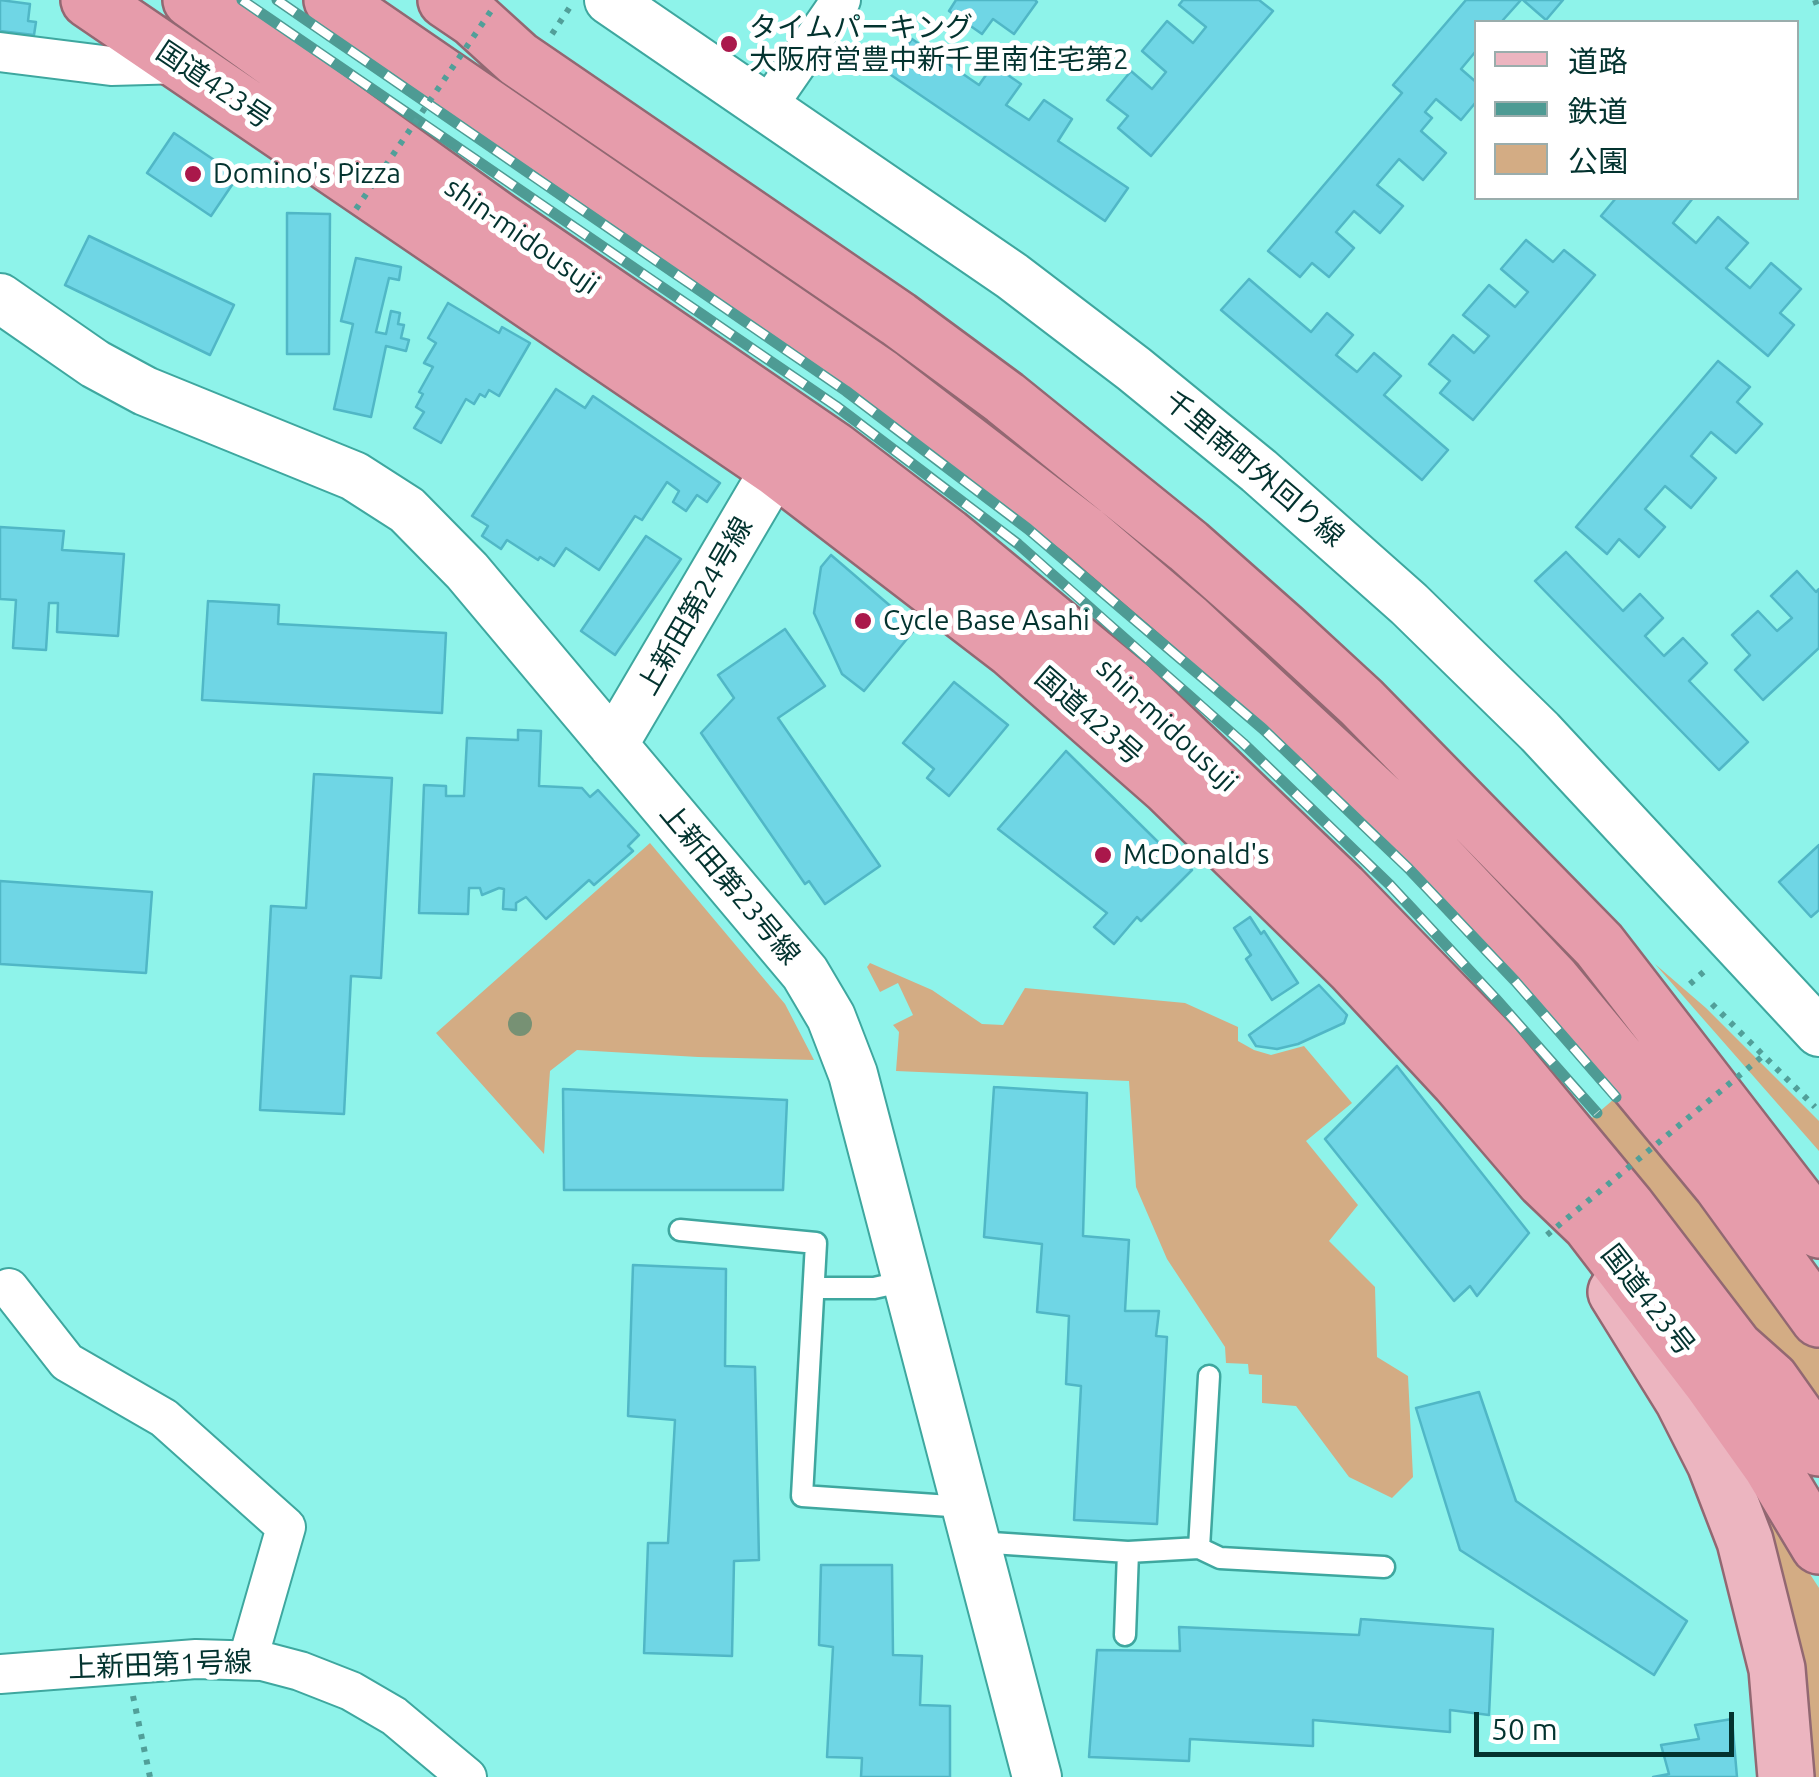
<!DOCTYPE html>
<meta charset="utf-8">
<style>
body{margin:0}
#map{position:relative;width:1819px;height:1777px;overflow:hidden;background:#8ef3ea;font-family:Ubuntu,"Noto Sans JP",sans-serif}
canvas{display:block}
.legend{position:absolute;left:1474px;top:20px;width:325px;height:180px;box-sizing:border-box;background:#fff;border:2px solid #9aadac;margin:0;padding:12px 18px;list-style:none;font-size:30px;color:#03332f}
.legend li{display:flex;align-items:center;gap:20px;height:50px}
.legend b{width:50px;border:2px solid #9aadac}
.scale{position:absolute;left:1474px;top:1712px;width:260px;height:45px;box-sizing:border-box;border:5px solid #03332f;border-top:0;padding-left:12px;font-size:30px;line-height:35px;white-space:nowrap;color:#03332f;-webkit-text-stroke:8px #fff;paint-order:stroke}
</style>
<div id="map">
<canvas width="1819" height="1777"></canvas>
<ul class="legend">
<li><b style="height:12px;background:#ecb5c0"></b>道路</li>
<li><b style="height:12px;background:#4e9b94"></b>鉄道</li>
<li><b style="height:28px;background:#d3ac84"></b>公園</li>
</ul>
<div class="scale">50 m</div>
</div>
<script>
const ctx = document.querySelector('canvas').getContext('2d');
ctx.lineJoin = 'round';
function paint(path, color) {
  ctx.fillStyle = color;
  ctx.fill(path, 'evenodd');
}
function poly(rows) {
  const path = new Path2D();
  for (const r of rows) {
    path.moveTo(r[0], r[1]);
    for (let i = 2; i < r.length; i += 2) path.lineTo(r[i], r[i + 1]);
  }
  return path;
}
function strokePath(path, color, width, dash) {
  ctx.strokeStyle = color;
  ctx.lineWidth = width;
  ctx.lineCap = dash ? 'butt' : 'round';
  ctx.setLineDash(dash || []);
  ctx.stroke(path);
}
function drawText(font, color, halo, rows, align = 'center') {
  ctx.font = font + ' Ubuntu,"Noto Sans JP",sans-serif';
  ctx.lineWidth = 10;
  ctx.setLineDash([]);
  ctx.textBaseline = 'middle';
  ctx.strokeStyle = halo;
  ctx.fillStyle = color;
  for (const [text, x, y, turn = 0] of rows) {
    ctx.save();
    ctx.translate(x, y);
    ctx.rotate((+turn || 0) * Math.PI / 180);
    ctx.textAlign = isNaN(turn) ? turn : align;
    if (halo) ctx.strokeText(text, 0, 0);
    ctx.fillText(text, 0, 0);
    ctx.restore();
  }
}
paint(poly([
 [650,843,785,1004,814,1060,698,1057,577,1050,550,1071,544,1154,436,1033],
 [870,963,932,990,982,1024,1003,1025,1025,988,1185,1003,1238,1027,1238,1041,1254,1050,1271,1055,1304,1046,1352,1103,1306,1141,1358,1205,1329,1241,1375,1287,1377,1357,1408,1376,1413,1477,1392,1498,1349,1477,1296,1406,1262,1403,1262,1375,1249,1374,1248,1364,1226,1363,1225,1347,1167,1259,1136,1187,1129,1081,896,1071,899,1032,893,1025,913,1015,898,983,880,992,867,967],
 [1655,964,1706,1008,1819,1121,1819,1151],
 [1627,1088,1819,1338,1819,1429,1586,1123],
 [1736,1460,1819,1588,1819,1777,1801,1777]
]), '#d3ac84');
const building = poly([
 [0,0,30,4,28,21,36,22,34,35,0,31,0,0],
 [956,0,1035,0,1037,2,1014,34,993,19,982,34,949,11,956,0],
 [1183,0,1259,0,1273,11,1151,156,1118,128,1128,116,1107,100,1131,71,1152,89,1166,72,1142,51,1167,21,1193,43,1206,27,1179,5,1183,0],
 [1466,0,1521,0,1503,20,1506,22,1476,22,1476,51,1461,69,1476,82,1476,102,1461,120,1436,99,1425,112,1432,118,1421,131,1446,153,1423,180,1399,159,1377,185,1403,206,1380,233,1354,211,1336,232,1354,248,1329,277,1312,263,1300,277,1268,251,1402,93,1393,85,1466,0],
 [1523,0,1563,0,1546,20,1523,0],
 [912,39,979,85,993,65,1021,84,1006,105,1029,120,1044,100,1072,119,1058,141,1128,188,1105,221,888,73,912,39],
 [174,133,238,176,211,216,147,173,174,133],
 [1616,198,1693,198,1673,223,1696,243,1718,217,1748,243,1726,268,1750,288,1771,263,1801,289,1780,313,1794,325,1768,356,1601,216,1616,198],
 [287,213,330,214,329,354,287,354,287,213],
 [89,236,234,305,210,355,65,285,89,236],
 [1526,240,1553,262,1564,250,1595,275,1473,420,1440,393,1450,381,1429,364,1453,335,1474,353,1489,336,1463,315,1489,285,1515,307,1528,292,1501,269,1526,240],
 [356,258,401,267,399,280,389,278,376,332,386,334,391,311,400,313,398,324,404,325,401,338,409,340,406,351,386,346,371,417,334,409,353,324,341,321,356,258],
 [1249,279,1311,332,1327,313,1353,335,1336,355,1357,372,1374,353,1401,376,1384,395,1448,450,1422,480,1221,310,1249,279],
 [448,303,499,333,502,327,530,343,499,396,489,390,485,397,480,394,474,404,466,399,441,443,414,428,424,412,416,407,423,394,419,392,433,367,424,363,436,343,428,338,448,303],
 [1718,361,1750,387,1737,402,1762,424,1736,453,1711,432,1691,456,1716,478,1691,508,1665,486,1645,509,1665,527,1639,557,1619,539,1607,554,1576,527,1718,361],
 [556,389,585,408,593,396,720,483,707,502,697,495,686,511,673,502,679,491,667,482,642,520,635,516,599,570,566,548,554,566,540,557,538,560,507,540,501,549,482,536,488,526,472,516,556,389],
 [0,527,64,531,62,550,124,554,118,636,57,632,58,603,49,603,46,650,13,648,16,600,0,599,0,527],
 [646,536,681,559,615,655,581,631,646,536],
 [1566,552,1623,611,1640,594,1663,618,1645,636,1664,656,1683,638,1707,663,1689,681,1748,742,1719,770,1535,581,1566,552],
 [831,555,916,628,864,691,842,674,814,613,821,567,831,555],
 [1797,571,1816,592,1819,589,1819,648,1763,700,1735,670,1750,655,1732,635,1758,611,1777,631,1792,618,1771,596,1797,571],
 [208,601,279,605,278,624,446,633,442,713,202,700,208,601],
 [785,629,825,686,778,718,880,866,825,904,809,881,805,884,701,733,734,698,718,675,785,629],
 [954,682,1008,725,949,796,927,778,934,769,903,743,954,682],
 [518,730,541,731,539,786,582,788,590,797,598,790,639,835,628,846,633,851,594,885,589,880,546,919,526,897,516,903,516,910,503,909,504,889,499,888,482,895,480,888,469,888,468,914,419,913,424,785,446,786,446,796,464,796,467,738,518,740,518,730],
 [1066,751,1157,841,1192,870,1141,921,1137,917,1114,944,1094,927,1107,913,998,829,1066,751],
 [314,774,392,778,381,978,351,976,344,1114,260,1110,271,906,306,908,314,774],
 [1819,845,1819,910,1811,917,1779,882,1819,845],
 [0,881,152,892,146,973,0,964,0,881],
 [1250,917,1261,934,1264,931,1298,983,1272,1000,1246,959,1251,955,1234,928,1250,917],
 [1319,985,1347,1015,1344,1023,1298,1044,1277,1049,1256,1046,1249,1035,1319,985],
 [1397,1066,1529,1233,1477,1296,1470,1286,1454,1301,1325,1139,1397,1066],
 [994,1087,1087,1093,1083,1236,1129,1240,1125,1311,1159,1311,1156,1336,1167,1337,1157,1524,1074,1520,1081,1386,1066,1384,1069,1316,1037,1312,1042,1244,984,1237,994,1087],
 [563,1089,787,1100,783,1190,564,1190,563,1089],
 [633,1265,726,1269,725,1366,755,1367,759,1560,734,1561,732,1656,644,1653,648,1543,668,1543,675,1420,628,1416,633,1265],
 [1479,1392,1516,1501,1687,1621,1654,1675,1460,1550,1416,1408,1479,1392],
 [821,1565,892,1565,893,1655,922,1656,920,1705,950,1706,950,1777,861,1777,862,1758,827,1757,833,1647,819,1645,821,1565],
 [1361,1619,1493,1629,1489,1715,1450,1710,1450,1732,1313,1720,1313,1746,1190,1739,1189,1761,1089,1757,1097,1650,1180,1651,1179,1627,1359,1635,1361,1619],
 [1732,1719,1737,1777,1653,1777,1669,1774,1661,1745,1699,1739,1695,1725,1732,1719]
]);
paint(building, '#6fd6e5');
strokePath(building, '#50b7c6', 2.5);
const service = poly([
 [680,1230,816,1243,802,1496,965,1507],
 [814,1288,874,1288,906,1281],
 [977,1542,1128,1552,1199,1548,1220,1558,1384,1567],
 [1199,1548,1209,1376],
 [1125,1635,1128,1552]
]);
const minor = poly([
 [0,52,111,66,184,64],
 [767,107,841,0],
 [9,1288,67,1362,164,1418,286,1527,248,1659],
 [0,1674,196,1659,262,1661,300,1671,351,1691,394,1716,467,1777]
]);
const tertiary = poly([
 [609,0,1012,276,1134,369,1259,471,1409,604,1540,732,1819,1032],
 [0,298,95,364,145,391,354,476,407,510,467,571,805,973,831,1017,853,1074,1037,1777],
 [613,745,776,468]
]);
const primary = poly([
 [1616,1292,1683,1400,1715,1463,1745,1541,1777,1669,1786,1777]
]);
const trunk = poly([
 [89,0,776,468,1013,650,1169,787,1353,967,1459,1081,1544,1180,1590,1224,1712,1383,1771,1466,1819,1546],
 [191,0,498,220,834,450,947,536,1131,688,1341,889,1495,1048,1627,1207,1735,1348,1771,1380,1819,1448],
 [332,0,881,377,1083,532,1187,621,1396,815,1553,981,1721,1184,1819,1319],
 [446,0,474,19,518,59,898,319,1005,398,1188,546,1284,631,1361,702,1599,945,1819,1230]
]);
strokePath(service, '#3ea79f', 25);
strokePath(minor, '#3ea79f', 42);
strokePath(tertiary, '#3ea79f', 52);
strokePath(primary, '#926872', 60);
strokePath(trunk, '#926872', 60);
strokePath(poly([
 [1815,0,1819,11],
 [552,34,570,7],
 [1690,984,1708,968],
 [1712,1004,1815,1107],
 [133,1696,150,1777]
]), '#519f99', 6, [5, 8]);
strokePath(service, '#fff', 20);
strokePath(minor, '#fff', 38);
strokePath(tertiary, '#fff', 48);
strokePath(primary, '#ecb5c0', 55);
strokePath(trunk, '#e69cab', 55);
const rail = poly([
 [242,0,836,406,1018,544,1243,743,1390,885,1495,998,1597,1113],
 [277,0,846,391,1028,529,1263,729,1408,868,1515,981,1616,1097]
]);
strokePath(rail, '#4e9b94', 11);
strokePath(rail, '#fff', 8, [22]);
strokePath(poly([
 [356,209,491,11],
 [1547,1235,1764,1055]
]), '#519f99', 6, [5, 8]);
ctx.fillStyle = '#779174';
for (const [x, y] of [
 [520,1024]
]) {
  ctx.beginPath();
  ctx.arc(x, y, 12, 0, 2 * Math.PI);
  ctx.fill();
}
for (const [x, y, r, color] of [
 [729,44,10,"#aa184b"],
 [193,174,10,"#aa184b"],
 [863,621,10,"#aa184b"],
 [1103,855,10,"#aa184b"]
]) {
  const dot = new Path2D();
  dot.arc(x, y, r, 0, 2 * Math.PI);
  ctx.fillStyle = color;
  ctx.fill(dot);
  strokePath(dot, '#fff', 4);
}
drawText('28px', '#03332f', '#fff', [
 ["タイムパーキング",749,28],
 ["大阪府営豊中新千里南住宅第2",749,60],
 ["Domino's Pizza",213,174],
 ["Cycle Base Asahi",883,621],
 ["McDonald's",1123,855]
], 'left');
drawText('28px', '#03332f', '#fff', [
 ["国道423号",214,85,34],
 ["shin-midousuji",522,236,35],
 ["千里南町外回り線",1254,469,40],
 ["上新田第24号線",695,606,-60],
 ["国道423号",1089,716,41],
 ["shin-midousuji",1167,725,43],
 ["上新田第23号線",730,884,50],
 ["国道423号",1648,1300,52],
 ["上新田第1号線",160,1665,-2]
]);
</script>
